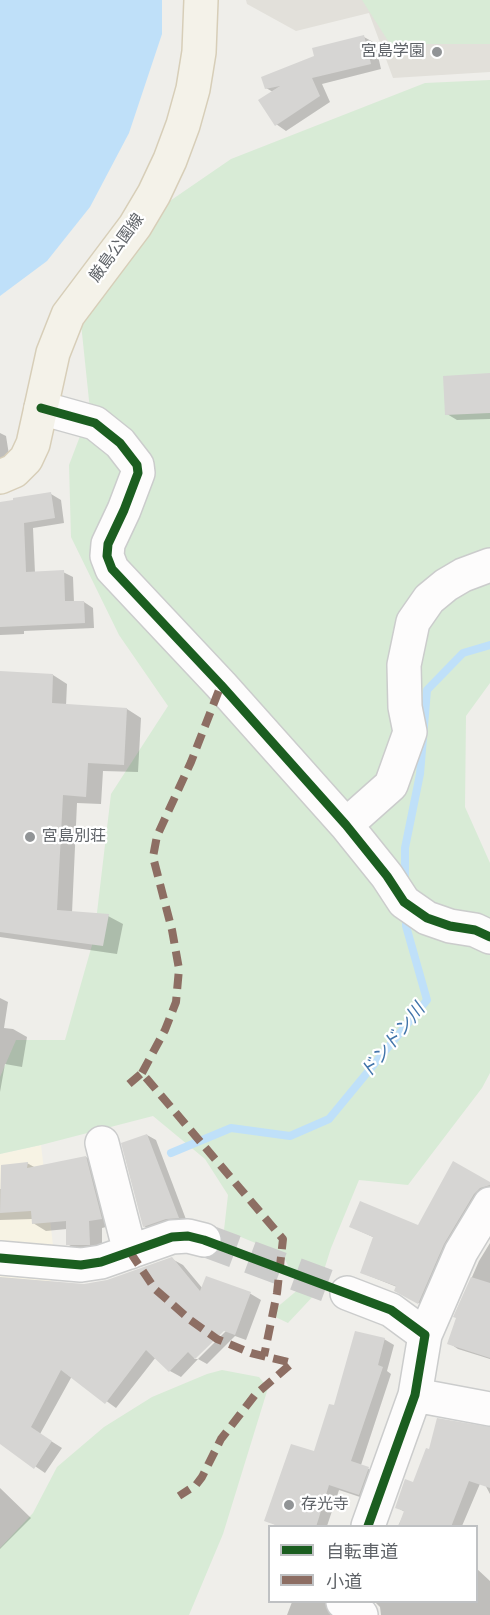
<!DOCTYPE html>
<meta charset="utf-8">
<style>
body{margin:0}
#map{position:relative;width:490px;height:1615px;overflow:hidden;background:#efeeea;font-family:Arial,"Noto Sans JP",sans-serif}
canvas{display:block}
.legend{position:absolute;left:268px;top:1525px;width:210px;height:78px;box-sizing:border-box;background:#fff;border:2px solid #bfc1c3;margin:0;padding:8px 10px;list-style:none;font-size:18px;color:#5f6368}
.legend li{display:flex;align-items:center;gap:12px;height:30px}
.legend b{width:30px;border:2px solid #bfc1c3}
</style>
<div id="map">
<canvas width="490" height="1615"></canvas>
<ul class="legend">
<li><b style="height:8px;background:#1b5e20"></b>自転車道</li>
<li><b style="height:8px;background:#8d6e63"></b>小道</li>
</ul>
</div>
<script>
const ctx = document.querySelector('canvas').getContext('2d');
ctx.lineJoin = 'round';
function paint(path, color) {
  ctx.fillStyle = color;
  ctx.fill(path, 'evenodd');
}
function poly(rows) {
  const path = new Path2D();
  for (const r of rows) {
    path.moveTo(r[0], r[1]);
    for (let i = 2; i < r.length; i += 2) path.lineTo(r[i], r[i + 1]);
  }
  return path;
}
function strokePath(path, color, width, dash) {
  ctx.strokeStyle = color;
  ctx.lineWidth = width;
  ctx.lineCap = dash ? 'butt' : 'round';
  ctx.setLineDash(dash || []);
  ctx.stroke(path);
}
function drawText(font, color, halo, rows, align = 'center') {
  ctx.font = font + ' Arial,"Noto Sans JP",sans-serif';
  ctx.lineWidth = 4.5;
  ctx.setLineDash([]);
  ctx.textBaseline = 'middle';
  ctx.strokeStyle = halo;
  ctx.fillStyle = color;
  for (const [text, x, y, turn = 0] of rows) {
    ctx.save();
    ctx.translate(x, y);
    ctx.rotate((+turn || 0) * Math.PI / 180);
    ctx.textAlign = isNaN(turn) ? turn : align;
    if (halo) ctx.strokeText(text, 0, 0);
    ctx.fillText(text, 0, 0);
    ctx.restore();
  }
}
paint(poly([
 [41,1145,56,1270,0,1388,0,1154]
]), '#f7f3e4');
paint(poly([
 [246,0,490,0,490,72,393,78,369,13,296,31,247,4]
]), '#e2e0da');
paint(poly([
 [362,0,490,0,490,44,390,44],
 [490,80,490,683,466,716,465,807,490,863,490,1073,482,1088,408,1185,359,1180,331,1248,317,1292,288,1323,269,1314,300,1288,282,1254,224,1230,228,1195,205,1159,153,1116,41,1145,0,1154,0,1077,16,1040,65,1040,94,938,111,794,168,706,119,635,71,537,69,465,90,410,80,314,148,216,231,159,425,83],
 [222,1370,259,1377,268,1388,223,1534,189,1615,0,1615,0,1548,33,1513,57,1467,104,1427,152,1397,207,1374]
]), '#d8ebd6');
paint(poly([
 [0,0,162,0,162,34,129,133,90,207,47,261,0,296]
]), '#bfe0f9');
paint(poly([
 [364,37,375,43,381,69,322,84,330,102,286,131,276,124,273,92,266,88,316,57],
 [490,375,490,419,457,420,447,414],
 [0,433,6,436,10,461,0,463],
 [51,494,61,500,64,523,33,528,35,573,63,572,73,577,74,603,84,602,93,608,94,628,24,631,24,634,0,635,0,503],
 [0,672,53,675,67,684,66,706,127,709,141,718,138,772,103,771,101,804,77,803,72,913,108,916,123,924,117,954,0,937],
 [0,998,8,1002,4,1028,13,1029,27,1037,22,1067,5,1064,0,1092],
 [147,1135,156,1140,187,1222,153,1232,144,1226],
 [86,1157,99,1165,114,1225,102,1228,102,1251,80,1251,67,1244,67,1229,46,1231,33,1223,33,1219,0,1220,0,1189,4,1189,27,1163,36,1168],
 [453,1163,490,1183,490,1193,428,1308,405,1296,397,1287,362,1273,375,1238,351,1227,418,1227],
 [490,1243,490,1359,458,1349,449,1343,458,1318,455,1316,479,1261],
 [172,1259,183,1265,203,1289,207,1278,251,1294,261,1300,246,1340,235,1336,207,1364,198,1359,181,1377,170,1371,156,1357,116,1408,72,1376,40,1434,62,1448,45,1473,0,1442,0,1278,84,1285,107,1281],
 [228,1325,230,1327,198,1359,194,1359],
 [384,1339,394,1345,387,1371,391,1374,361,1465,378,1474,369,1500,339,1490,327,1526,278,1526,265,1520,315,1453,335,1407],
 [490,1429,490,1494,482,1479,462,1526,398,1526,405,1512,396,1507,414,1484],
 [0,1488,31,1518,0,1549],
 [476,1568,490,1581,490,1615,381,1615,380,1607,375,1602,476,1602],
 [292,1602,335,1602,335,1615,287,1615]
]), '#0003');
strokePath(poly([
 [405,884,405,848,420,774,427,690,463,653,490,645],
 [171,1153,231,1128,290,1136,329,1119,427,1000,406,926,406,915]
]), '#bfe0f9', 8);
paint(poly([
 [364,35,371,64,312,78,320,96,275,126,258,100,280,86,265,89,261,77,314,56,312,48],
 [490,373,490,413,445,415,443,376],
 [51,492,55,518,24,523,26,572,64,570,65,601,84,601,85,623,0,627,0,502,13,500,13,498],
 [0,671,53,674,52,703,127,708,124,765,88,763,86,797,63,795,57,910,109,914,103,946,0,932],
 [147,1134,179,1218,166,1219,143,1227,121,1143],
 [86,1156,102,1219,89,1221,90,1245,66,1245,66,1221,32,1224,31,1211,0,1213,1,1165,28,1162,27,1168],
 [453,1161,490,1182,490,1185,480,1188,474,1194,444,1244,418,1304,394,1291,396,1286,360,1273,373,1237,349,1227,360,1201,418,1225],
 [172,1257,200,1291,206,1276,251,1292,235,1335,224,1331,195,1359,188,1352,169,1372,146,1350,105,1404,61,1370,31,1427,52,1441,34,1469,0,1444,0,1277,84,1284,107,1280],
 [471,1277,490,1283,490,1358,447,1344,456,1318,453,1317],
 [355,1331,385,1338,378,1365,383,1367,351,1461,369,1467,359,1495,329,1485,316,1527,281,1527,264,1521,291,1444,314,1451,329,1404,334,1405],
 [437,1418,490,1427,490,1488,469,1481,451,1527,398,1527,404,1511,395,1508,405,1479,413,1482,426,1448,429,1449]
]), '#d6d5d3');
strokePath(poly([
 [204,1240,347,1293]
]), '#cbcbca', 33, [33, 16]);
const minor = poly([
 [41,408,95,423,120,443,137,465,138,473,124,510,108,544,107,556,112,569,221,685,346,825,387,876,404,902,427,918,450,926,475,930,490,937],
 [346,825,391,785,410,732,405,707,404,665,413,622,429,599,446,585,463,575,490,565],
 [102,1143,130,1252],
 [0,1258,81,1265,101,1262,172,1237,188,1236,204,1240],
 [347,1293,391,1310,425,1335,415,1395,368,1526],
 [425,1335,461,1252,490,1204],
 [415,1395,490,1409],
 [343,1602,361,1615]
]);
const major = poly([
 [0,477,14,471,26,459,33,444,53,353,68,315,135,226,154,194,170,160,183,125,193,89,199,52,201,0]
]);
strokePath(minor, '#cbcccc', 36);
strokePath(major, '#d7ceb8', 36);
strokePath(minor, '#fdfcfc', 33);
strokePath(major, '#f4f2e9', 33);
strokePath(poly([
 [142,1073,165,1030,176,1002,179,969,172,930,153,857,157,836,191,762,221,685],
 [129,1084,142,1073,283,1239,277,1293,264,1356],
 [130,1252,155,1289,189,1319,217,1339,251,1353,292,1363,255,1395,221,1439,202,1477,196,1485,179,1496]
]), '#8d6e63', 8, [15, 8]);
strokePath(poly([
 [41,408,95,423,120,443,137,465,138,473,124,510,108,544,107,556,112,569,221,685,346,825,387,876,404,902,427,918,450,926,475,930,490,937],
 [0,1258,81,1265,101,1262,172,1237,188,1236,204,1240,391,1310,425,1335,415,1395,368,1526]
]), '#1b5e20', 9);
for (const [x, y, r, color] of [
 [437,52,6,"#919496"],
 [30,837,6,"#919496"],
 [289,1505,6,"#919496"]
]) {
  const dot = new Path2D();
  dot.arc(x, y, r, 0, 2 * Math.PI);
  ctx.fillStyle = color;
  ctx.fill(dot);
  strokePath(dot, '#fff', 2);
}
drawText('16px', '#5f6368', '#fff', [
 ["宮島学園",425,52,"right"],
 ["宮島別荘",42,837],
 ["存光寺",301,1505]
], 'left');
drawText('16px', '#5f6368', '#fff', [
 ["厳島公園線",117,248,-54]
]);
drawText('italic 18px', '#4174aa', '#fff', [
 ["ドンドン川",393,1041,-51]
]);
</script>
